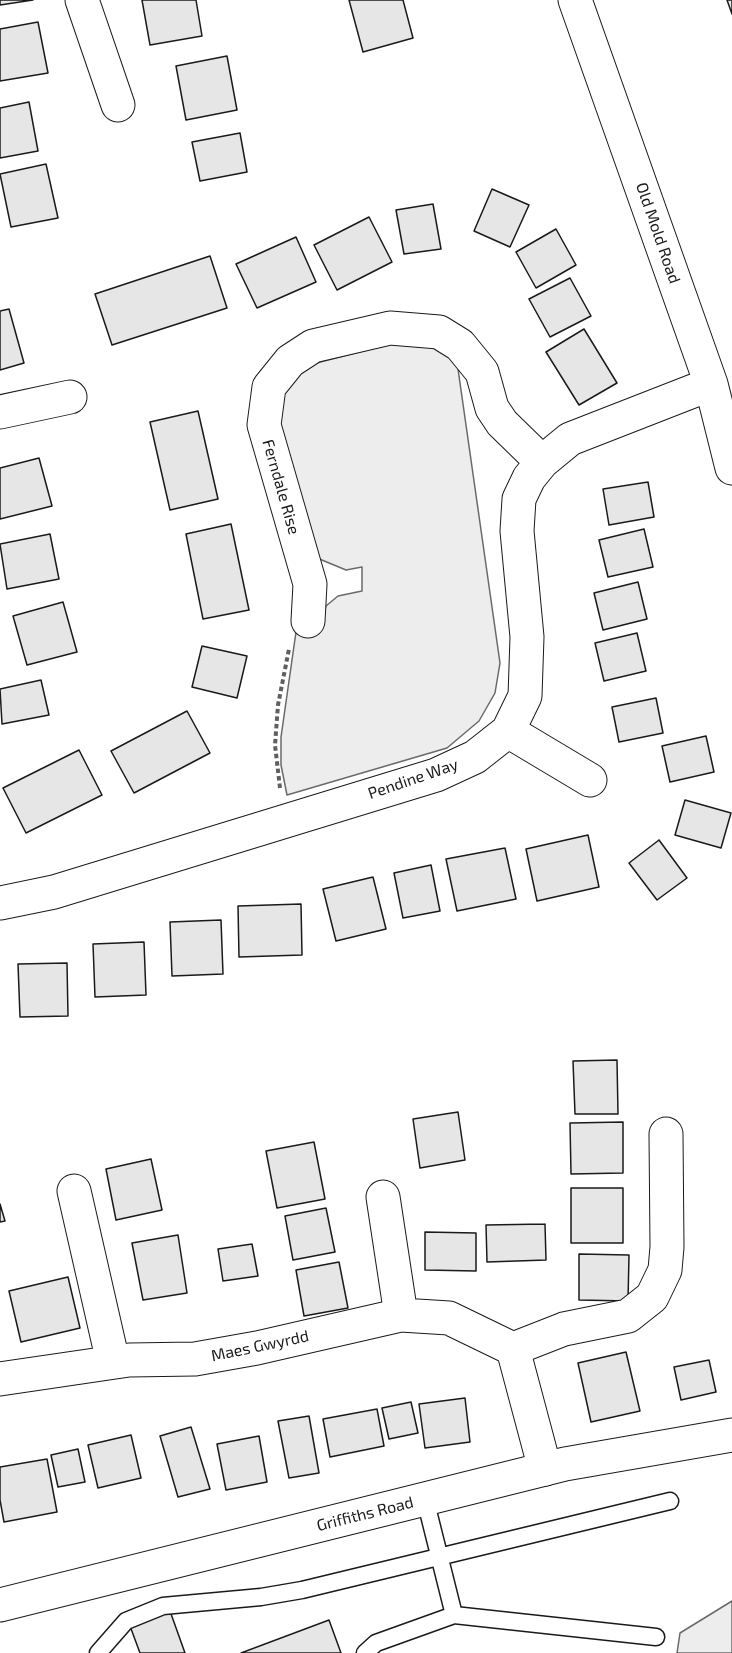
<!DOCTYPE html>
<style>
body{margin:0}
canvas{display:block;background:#fff}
</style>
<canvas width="732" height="1653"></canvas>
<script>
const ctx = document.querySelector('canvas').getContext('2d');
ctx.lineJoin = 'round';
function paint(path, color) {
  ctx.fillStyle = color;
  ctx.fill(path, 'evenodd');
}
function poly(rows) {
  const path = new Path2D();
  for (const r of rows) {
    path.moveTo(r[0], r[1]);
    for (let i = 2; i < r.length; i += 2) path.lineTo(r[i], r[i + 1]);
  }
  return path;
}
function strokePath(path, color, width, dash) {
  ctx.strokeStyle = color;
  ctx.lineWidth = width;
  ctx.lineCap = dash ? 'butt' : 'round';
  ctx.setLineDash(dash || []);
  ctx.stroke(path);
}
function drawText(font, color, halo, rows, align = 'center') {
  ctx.font = font + ' "Exo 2",sans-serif';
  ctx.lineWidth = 4.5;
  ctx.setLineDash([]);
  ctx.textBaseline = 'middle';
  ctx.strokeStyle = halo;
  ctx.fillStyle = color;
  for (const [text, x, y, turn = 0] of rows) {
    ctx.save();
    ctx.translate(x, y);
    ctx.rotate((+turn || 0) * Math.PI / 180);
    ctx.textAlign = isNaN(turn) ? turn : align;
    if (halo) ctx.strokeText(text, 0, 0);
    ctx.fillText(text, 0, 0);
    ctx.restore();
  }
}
const built = poly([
 [390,344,440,347,457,362,500,663,495,693,479,721,447,748,287,795,281,765,281,737,296,632,320,629,326,606,338,596,362,591,362,567,346,570,317,558,277,422,281,387,301,367,390,344],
 [732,1601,732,1653,677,1653,680,1633,732,1601]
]);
paint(built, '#ededed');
strokePath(built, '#6a6a6a', 1.5);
const building = poly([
 [0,0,33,0,0,5,0,0],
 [142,0,196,0,202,36,150,45,142,0],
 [349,0,403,0,413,38,363,52,349,0],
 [727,0,732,0,732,14,727,0],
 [38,22,48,73,0,81,0,29,38,22],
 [227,56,237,110,186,120,176,66,227,56],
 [29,102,38,151,0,158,0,108,29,102],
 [240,133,247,172,200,181,192,142,240,133],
 [46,164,58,218,11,227,0,174,46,164],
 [492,189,529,205,510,247,474,231,492,189],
 [433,204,441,249,404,254,396,210,433,204],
 [369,217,392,262,337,290,314,245,369,217],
 [556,229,576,265,536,288,516,252,556,229],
 [296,237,316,282,257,308,236,264,296,237],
 [210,256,227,308,112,345,95,294,210,256],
 [570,278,591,316,550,337,529,299,570,278],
 [9,309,24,363,0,370,0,311,9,309],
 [584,329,617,383,579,405,546,352,584,329],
 [198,411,218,499,170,510,150,422,198,411],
 [39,458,52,506,0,519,0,468,39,458],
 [648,482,654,517,609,525,603,489,648,482],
 [231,524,249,610,203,619,186,534,231,524],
 [644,529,653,567,608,577,599,540,644,529],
 [50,534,59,579,7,589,0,544,50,534],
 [638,582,647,619,603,630,594,593,638,582],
 [63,602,77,652,27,665,13,616,63,602],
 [637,633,646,671,604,681,595,643,637,633],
 [202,646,247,656,237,698,192,687,202,646],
 [41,680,49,715,2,724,0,689,41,680],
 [656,698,663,733,619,742,612,707,656,698],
 [187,711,210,753,134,793,111,751,187,711],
 [706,736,714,772,670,782,662,746,706,736],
 [79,750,102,795,26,833,3,788,79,750],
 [685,800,731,813,721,848,675,835,685,800],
 [588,835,599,887,537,901,526,849,588,835],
 [659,840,687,878,657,900,629,863,659,840],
 [505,848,516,899,457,911,446,859,505,848],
 [431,865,440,911,403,918,394,873,431,865],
 [373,877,386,929,336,941,323,889,373,877],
 [301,904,302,955,239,957,238,906,301,904],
 [221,920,223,974,172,976,170,922,221,920],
 [144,942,146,995,95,997,93,944,144,942],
 [67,963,68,1016,20,1017,18,964,67,963],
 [617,1060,618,1114,575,1114,573,1061,617,1060],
 [458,1112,465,1160,420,1168,413,1119,458,1112],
 [623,1122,623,1173,571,1174,570,1123,623,1122],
 [314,1142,325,1199,277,1208,266,1151,314,1142],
 [151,1159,162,1210,116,1220,106,1169,151,1159],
 [571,1188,623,1188,623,1243,571,1243,571,1188],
 [0,1204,5,1221,0,1222,0,1204],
 [326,1208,335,1252,293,1260,285,1216,326,1208],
 [545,1224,546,1260,487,1262,486,1225,545,1224],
 [425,1232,476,1233,476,1271,425,1270,425,1232],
 [178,1235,187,1293,143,1300,132,1243,178,1235],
 [252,1244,258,1276,223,1281,218,1249,252,1244],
 [579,1254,629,1255,628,1301,579,1300,579,1254],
 [339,1262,348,1308,304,1316,296,1270,339,1262],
 [68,1277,80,1328,21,1342,9,1291,68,1277],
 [626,1352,640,1411,591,1422,578,1363,626,1352],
 [709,1360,716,1392,681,1400,674,1367,709,1360],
 [465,1398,470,1442,425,1448,419,1404,465,1398],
 [411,1402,418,1433,389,1439,382,1408,411,1402],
 [377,1409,384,1446,330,1457,323,1419,377,1409],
 [309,1416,319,1473,289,1478,278,1421,309,1416],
 [191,1427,210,1489,178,1497,160,1436,191,1427],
 [131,1435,141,1478,98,1488,88,1445,131,1435],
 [259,1436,267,1482,226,1490,217,1444,259,1436],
 [78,1449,85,1482,58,1487,51,1455,78,1449],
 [47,1459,57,1512,4,1522,0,1500,0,1467,47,1459],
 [170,1611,185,1653,140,1653,130,1626,170,1611],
 [329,1620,341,1653,241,1653,329,1620]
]);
paint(building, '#e6e6e6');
strokePath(building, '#1a1a1a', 1.5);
const lane = poly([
 [454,1615,656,1637],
 [98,1653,126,1621,163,1606,261,1597,302,1590,670,1501],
 [365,1653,376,1643,454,1615,425,1499]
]);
const street = poly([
 [82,0,118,105],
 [575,0,711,384,732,468],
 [0,412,70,397],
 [308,621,310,584,264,425,269,387,290,361,313,346,390,328,439,332,460,345,482,372,492,408,502,423,542,462],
 [508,731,590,780],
 [0,903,54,892,436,775,475,757,508,731,525,696,527,637,517,531,519,499,529,478,542,462,570,439,711,384],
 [74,1191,113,1362],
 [383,1197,401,1315],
 [0,1379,129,1360,195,1359,257,1348,401,1315,449,1318,513,1349],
 [545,1469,513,1349,564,1329,628,1316,652,1297,665,1270,667,1247,666,1134]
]);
const secondary = poly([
 [0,1605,565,1464,732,1435]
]);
strokePath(lane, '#1a1a1a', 19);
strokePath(street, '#1a1a1a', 35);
strokePath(secondary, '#1a1a1a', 35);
strokePath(poly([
 [280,788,275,745,278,705,289,649]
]), '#5f5f5f', 4, [4.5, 3]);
strokePath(lane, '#fff', 16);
strokePath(street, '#fff', 33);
strokePath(secondary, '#fff', 33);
drawText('16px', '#1a1a1a', '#fff', [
 ["Old Mold Road",658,233,71],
 ["Ferndale Rise",281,487,74],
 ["Pendine Way",413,779,-19],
 ["Maes Gwyrdd",260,1346,-12],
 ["Griffiths Road",365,1514,-14]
]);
</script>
